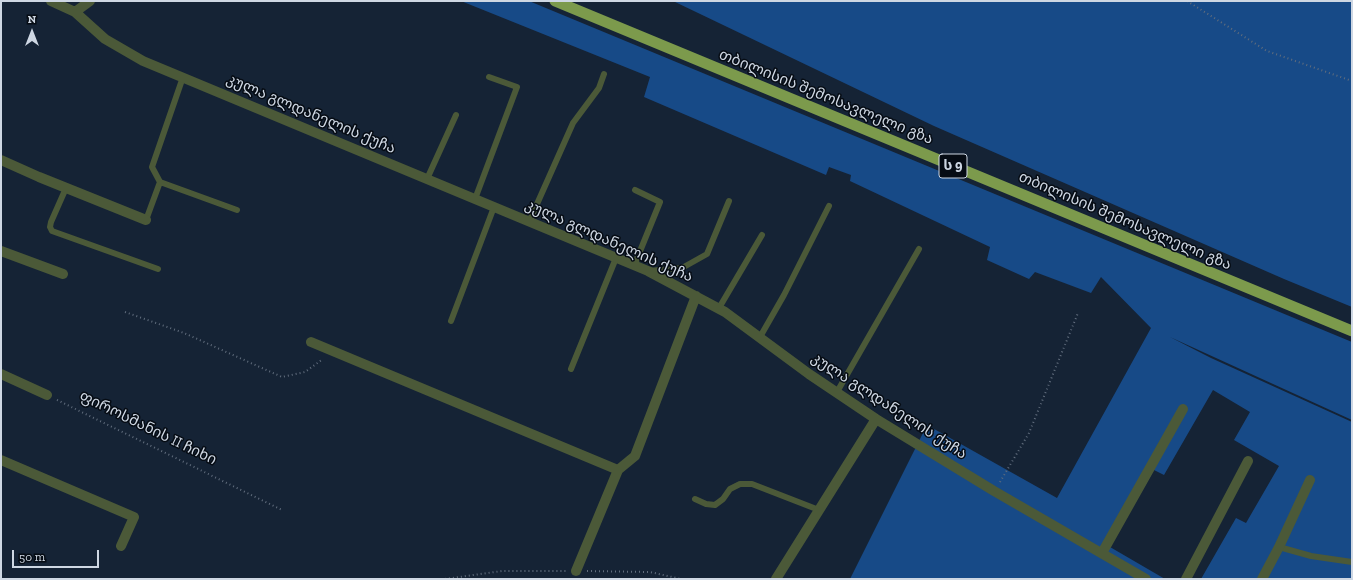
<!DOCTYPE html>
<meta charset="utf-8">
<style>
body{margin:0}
#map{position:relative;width:1353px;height:580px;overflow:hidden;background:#152335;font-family:"Zilla Slab",serif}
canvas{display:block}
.frame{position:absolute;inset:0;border:2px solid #ced7e3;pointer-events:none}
.north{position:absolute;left:12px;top:12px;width:40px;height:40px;-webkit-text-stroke:3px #060c14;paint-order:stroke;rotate:0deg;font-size:11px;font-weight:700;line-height:16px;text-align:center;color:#ced7e3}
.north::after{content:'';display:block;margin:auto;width:14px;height:18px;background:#ced7e3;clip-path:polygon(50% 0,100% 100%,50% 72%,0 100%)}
.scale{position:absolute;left:12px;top:550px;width:87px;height:18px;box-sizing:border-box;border:2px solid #ced7e3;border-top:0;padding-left:5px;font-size:12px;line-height:14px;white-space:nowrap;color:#ced7e3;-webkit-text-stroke:3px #060c14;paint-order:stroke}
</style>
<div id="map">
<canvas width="1353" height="580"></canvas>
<div class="frame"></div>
<div class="north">N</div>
<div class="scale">50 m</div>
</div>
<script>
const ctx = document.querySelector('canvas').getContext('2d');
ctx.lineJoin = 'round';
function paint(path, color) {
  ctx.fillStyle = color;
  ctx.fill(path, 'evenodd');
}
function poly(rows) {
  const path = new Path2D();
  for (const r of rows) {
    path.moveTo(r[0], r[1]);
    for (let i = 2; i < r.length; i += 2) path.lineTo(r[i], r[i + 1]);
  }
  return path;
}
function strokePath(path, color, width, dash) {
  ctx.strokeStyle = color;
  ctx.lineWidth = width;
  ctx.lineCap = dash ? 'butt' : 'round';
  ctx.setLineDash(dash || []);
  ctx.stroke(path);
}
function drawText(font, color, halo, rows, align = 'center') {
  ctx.font = font + ' "Zilla Slab","Noto Sans Georgian",serif';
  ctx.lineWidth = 3;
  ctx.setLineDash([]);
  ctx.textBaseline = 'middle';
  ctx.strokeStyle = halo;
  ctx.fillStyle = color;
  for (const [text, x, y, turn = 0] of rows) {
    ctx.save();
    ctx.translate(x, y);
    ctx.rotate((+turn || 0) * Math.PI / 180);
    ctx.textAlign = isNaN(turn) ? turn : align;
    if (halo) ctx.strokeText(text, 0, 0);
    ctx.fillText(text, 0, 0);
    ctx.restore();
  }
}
paint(poly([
 [461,1,529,1,1352,342,1352,420,1170,337,1211,358,1352,422,1352,579,1201,579,1236,518,1246,523,1279,466,1234,440,1250,412,1213,390,1164,475,1154,470,1110,547,1165,579,850,579,927,425,1057,498,1151,328,1101,277,1091,293,1035,272,1029,279,987,260,990,247,850,181,851,175,829,167,826,175,644,97,650,77],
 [673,1,1352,1,1352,307,1284,279,934,126]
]), '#174a87');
strokePath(poly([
 [1187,1,1267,51,1352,81],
 [125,312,184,333,282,377,305,372,323,359],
 [57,400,282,510],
 [1000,482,1029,433,1078,313],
 [587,571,650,572,681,579],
 [445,579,502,571,566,571]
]), '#616d7d', 2, [1, 3]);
strokePath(poly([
 [183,77,152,167,160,182,237,210],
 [427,179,456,115],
 [66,188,51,222,50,227,52,231,158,269],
 [475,199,517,87,489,77],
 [146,220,160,182],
 [529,222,573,123,599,88,604,74],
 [634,266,660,202,635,190],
 [649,271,682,268,707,254,729,201],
 [719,308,762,235],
 [451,321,494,207],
 [760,337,784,295,829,206],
 [571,369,616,258],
 [837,392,919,249],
 [695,499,706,504,715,505,723,499,730,489,740,484,752,484,819,510],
 [1279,547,1311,556,1352,562]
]), '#4b5938', 6);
strokePath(poly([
 [51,1,75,12,105,39,143,61,648,271,725,312,809,374,876,419,994,491,1146,579],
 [75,12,90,1],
 [1,160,39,177,146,220],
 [1,251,63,274],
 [311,342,618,470],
 [1,374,47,395],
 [1,460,134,517,121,546],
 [1102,553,1183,409],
 [576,571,618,470,635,456,696,296],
 [776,579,876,419],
 [1186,579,1248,461],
 [1262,579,1279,547,1310,480]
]), '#4b5938', 10);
strokePath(poly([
 [555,1,1352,331]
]), '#7c9a4c', 11);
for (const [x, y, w] of [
 [953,166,28]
]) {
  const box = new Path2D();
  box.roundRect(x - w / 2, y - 12, w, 24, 3);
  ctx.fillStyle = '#060c14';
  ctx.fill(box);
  strokePath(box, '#ced7e3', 1);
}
drawText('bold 14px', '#ced7e3', null, [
 ["ს 9",953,166]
]);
drawText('15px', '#ced7e3', '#060c14', [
 ["თბილისის შემოსავლელი გზა",826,97,22],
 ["კულა გლდანელის ქუჩა",311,114,23],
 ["თბილისის შემოსავლელი გზა",1125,221,23],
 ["კულა გლდანელის ქუჩა",609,241,24],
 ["კულა გლდანელის ქუჩა",889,406,33],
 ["ფიროსმანის II ჩიხი",148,428,26]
]);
</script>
